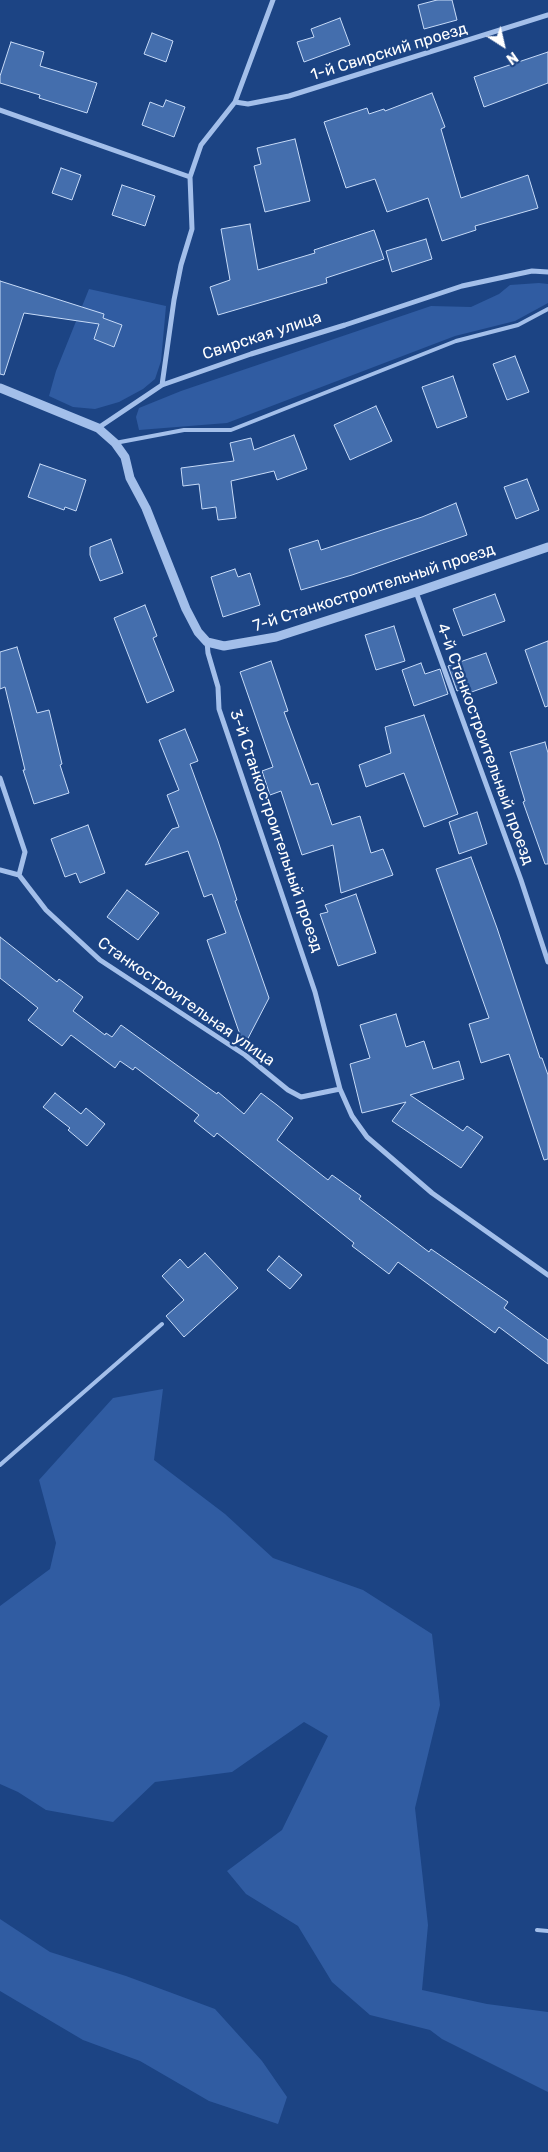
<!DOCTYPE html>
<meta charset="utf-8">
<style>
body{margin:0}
#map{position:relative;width:548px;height:2152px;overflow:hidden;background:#1c4484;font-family:Rubik,sans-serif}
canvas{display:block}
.north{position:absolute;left:478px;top:20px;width:50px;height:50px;-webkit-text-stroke:4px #1c4484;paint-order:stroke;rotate:145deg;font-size:14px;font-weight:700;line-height:20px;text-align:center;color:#fff}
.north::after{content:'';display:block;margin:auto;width:18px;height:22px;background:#fff;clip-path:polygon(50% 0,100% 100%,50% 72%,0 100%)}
</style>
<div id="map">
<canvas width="548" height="2152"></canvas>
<div class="north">N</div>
</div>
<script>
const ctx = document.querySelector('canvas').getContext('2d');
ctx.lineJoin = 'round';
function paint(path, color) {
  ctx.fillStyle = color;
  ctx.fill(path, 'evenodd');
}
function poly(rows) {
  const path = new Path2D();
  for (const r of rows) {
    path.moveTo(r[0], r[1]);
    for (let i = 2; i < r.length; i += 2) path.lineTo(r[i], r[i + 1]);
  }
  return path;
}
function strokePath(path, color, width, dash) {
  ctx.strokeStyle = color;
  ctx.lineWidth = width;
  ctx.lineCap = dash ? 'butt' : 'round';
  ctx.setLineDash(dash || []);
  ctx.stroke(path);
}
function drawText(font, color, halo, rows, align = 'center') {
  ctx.font = font + ' Rubik,sans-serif';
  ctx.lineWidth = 4.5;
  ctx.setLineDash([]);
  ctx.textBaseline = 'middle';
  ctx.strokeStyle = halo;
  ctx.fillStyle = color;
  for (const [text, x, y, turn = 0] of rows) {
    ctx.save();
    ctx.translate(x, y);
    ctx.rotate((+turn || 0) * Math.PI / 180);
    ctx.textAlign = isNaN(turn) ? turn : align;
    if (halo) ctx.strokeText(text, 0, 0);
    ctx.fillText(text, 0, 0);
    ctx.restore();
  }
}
paint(poly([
 [539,283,548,284,548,303,515,321,455,336,227,423,139,430,136,417,139,408,181,391,431,306,471,307,499,294,510,285],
 [89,289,166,306,161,361,155,379,143,389,119,402,95,409,73,407,49,396,56,371],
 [163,1389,154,1460,225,1514,273,1558,363,1590,432,1634,440,1705,415,1808,428,1925,422,1990,487,2004,548,2012,548,2092,442,2039,430,2030,370,2015,332,1982,298,1926,246,1894,227,1871,282,1830,328,1736,304,1722,232,1772,155,1782,113,1822,46,1810,18,1792,0,1784,0,1606,50,1569,56,1543,39,1480,113,1398],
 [0,1919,50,1952,126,1976,215,2009,262,2061,287,2097,278,2124,209,2101,140,2061,83,2040,0,1991]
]), '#305ca2');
const building = poly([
 [437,0,452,0,457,20,424,29,418,5,437,0],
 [340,18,350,45,304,62,297,42,314,37,311,29,340,18],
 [152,33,173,41,166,62,144,54,152,33],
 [11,42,44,52,40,66,97,83,87,113,39,98,40,95,0,83,0,76,11,42],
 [548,52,548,83,484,107,474,77,548,52],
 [432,93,445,127,441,129,461,198,528,175,538,208,475,226,476,230,442,241,428,198,387,212,375,179,346,188,324,122,367,108,369,114,384,109,385,111,432,93],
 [166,100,185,107,174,137,142,125,150,102,163,107,166,100],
 [295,139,310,201,265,212,254,166,261,164,257,148,295,139],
 [61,168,81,175,72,200,52,193,61,168],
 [122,185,155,196,145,226,112,215,122,185],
 [250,224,258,270,315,253,314,250,374,230,384,259,326,278,327,283,218,315,210,287,230,280,221,229,250,224],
 [426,239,432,259,392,272,386,251,426,239],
 [0,281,104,314,103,318,122,325,114,347,94,339,99,324,24,313,4,375,0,374,0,281],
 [515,356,529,392,507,400,493,364,515,356],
 [453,376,467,417,437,428,422,387,453,376],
 [376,406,392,441,350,460,334,425,376,406],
 [294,435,307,469,277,480,274,471,231,481,236,518,218,520,216,507,202,509,199,484,183,486,181,468,234,461,230,443,251,438,254,450,294,435],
 [40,464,86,480,76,511,65,507,64,510,28,497,40,464],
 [527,479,539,510,516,519,504,487,527,479],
 [456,503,467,535,352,575,301,590,289,549,318,540,321,550,422,517,456,503],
 [111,539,123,573,100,581,90,555,90,547,111,539],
 [235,569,238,577,250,573,260,605,223,617,211,577,235,569],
 [495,594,505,621,463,636,453,609,495,594],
 [145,605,157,636,153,638,174,691,147,703,114,618,145,605],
 [394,626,405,661,376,670,365,635,394,626],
 [548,641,548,706,545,707,525,650,548,641],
 [17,647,37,713,49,710,62,764,60,765,69,793,34,804,23,770,25,770,5,687,0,689,0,652,17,647],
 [486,653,497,683,466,694,465,688,457,691,448,666,486,653],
 [271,661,288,711,284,712,311,785,318,783,332,825,360,816,371,853,383,849,393,875,341,893,333,845,302,855,281,791,270,795,262,771,273,767,240,672,271,661],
 [421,663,425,674,440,669,448,694,414,706,402,670,421,663],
 [424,715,458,814,424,827,404,773,366,787,359,765,391,753,385,727,424,715],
 [185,729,198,761,190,764,218,841,237,900,235,901,269,998,244,1046,207,940,226,933,212,894,204,897,188,851,145,865,172,829,179,827,167,795,179,790,159,740,185,729],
 [545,742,548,753,548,864,545,864,523,802,525,801,510,752,545,742],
 [477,812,487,844,459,854,449,822,477,812],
 [88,825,105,873,80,883,76,873,65,877,51,839,88,825],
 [471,857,497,928,540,1058,542,1058,548,1075,548,1159,544,1160,509,1054,481,1063,469,1024,489,1018,436,869,471,857],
 [127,890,159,913,138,940,107,917,127,890],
 [356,894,376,953,338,966,320,914,328,912,325,905,356,894],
 [0,937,57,982,59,979,83,997,73,1011,105,1035,106,1033,112,1037,121,1025,217,1094,218,1092,244,1114,261,1093,277,1105,293,1118,277,1140,328,1180,332,1175,361,1196,359,1199,429,1252,431,1249,508,1302,504,1308,548,1340,548,1364,499,1327,495,1333,398,1262,389,1274,352,1246,354,1243,217,1133,214,1137,194,1121,199,1115,135,1067,133,1070,120,1061,115,1068,71,1035,62,1046,28,1020,38,1008,0,978,0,937],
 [396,1014,406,1047,424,1041,433,1069,459,1061,464,1079,410,1095,463,1131,467,1126,483,1137,461,1168,392,1121,406,1102,362,1113,350,1064,370,1058,360,1025,396,1014],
 [55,1093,81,1114,86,1108,105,1124,87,1146,68,1130,70,1128,43,1107,55,1093],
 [205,1253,238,1288,184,1337,166,1316,184,1300,162,1276,180,1259,188,1268,205,1253],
 [279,1256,302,1275,290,1289,267,1270,279,1256]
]);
paint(building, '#446ead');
strokePath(building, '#c7dbf8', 1);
strokePath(poly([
 [115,443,184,430,231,430,456,341,518,325,548,309],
 [0,1465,162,1324],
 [537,1930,548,1931]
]), '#a3bfea', 4);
strokePath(poly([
 [235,102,248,104,289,96,548,15],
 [0,110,190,177],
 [162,385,174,300,181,265,192,229,190,177,201,145,235,102,273,0],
 [98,428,162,385,251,354,345,325,462,286,532,271,548,272],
 [416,592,521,880,548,962],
 [207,642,208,653,218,687,219,709,315,992,340,1089],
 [0,778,25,852,19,875],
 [0,870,19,875,46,910,100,960,245,1055,288,1090,301,1097,340,1089,352,1116,367,1137,432,1193,548,1275]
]), '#a3bfea', 5);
strokePath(poly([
 [0,388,98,428,115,443,125,457,130,478,146,508,186,609,198,632,207,642,224,646,276,637,416,592,548,547]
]), '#a3bfea', 9);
drawText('16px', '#fff', '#1c4484', [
 ["1-й Свирский проезд",389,52,-17],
 ["Свирская улица",262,336,-18],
 ["7-й Станкостроительный проезд",374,588,-18],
 ["4-й Станкостроительный проезд",485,744,70],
 ["3-й Станкостроительный проезд",276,831,71],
 ["Станкостроительная улица",186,1002,35]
]);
</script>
